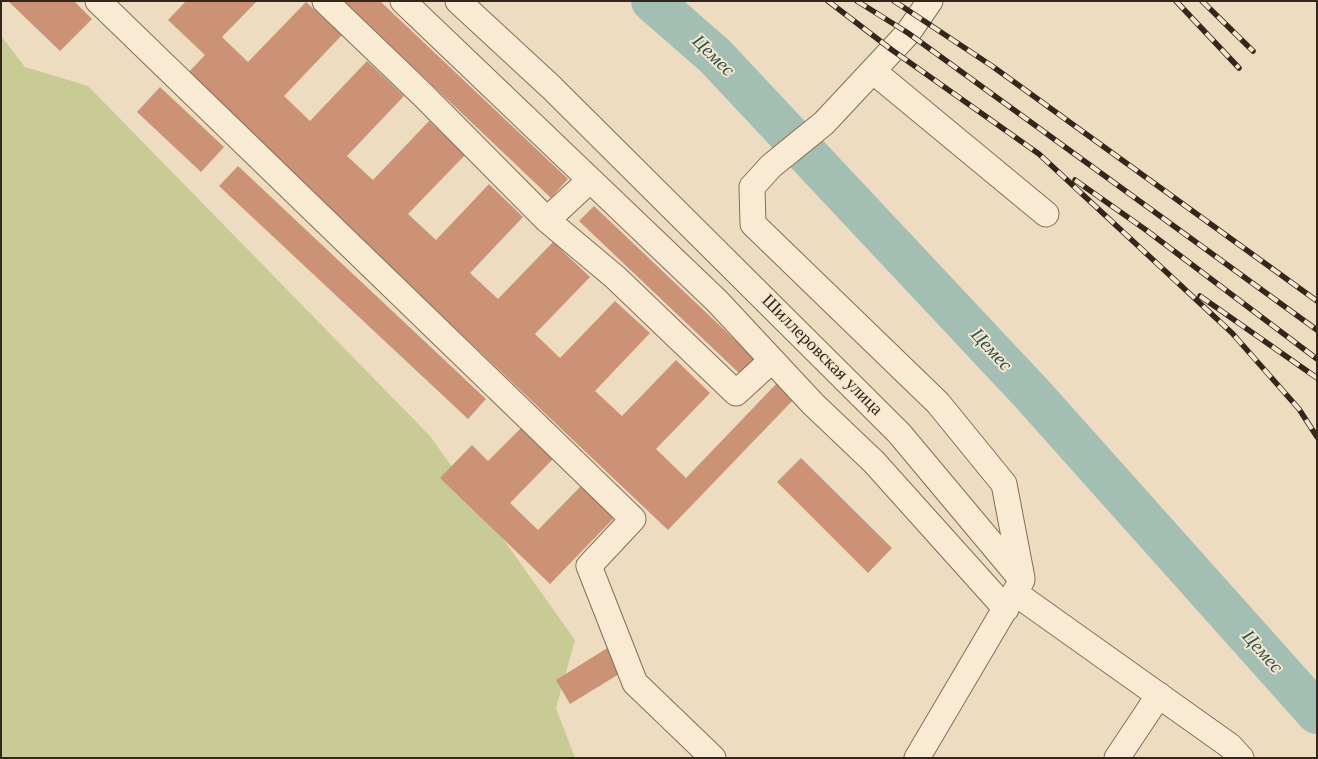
<!DOCTYPE html>
<meta charset="utf-8">
<style>
body{margin:0}
#map{position:relative;width:1318px;height:759px;overflow:hidden;background:#eddcc0;font-family:"Libre Baskerville",serif}
canvas{display:block}
.frame{position:absolute;inset:0;border:2px solid #35261c;pointer-events:none}
</style>
<div id="map">
<canvas width="1318" height="759"></canvas>
<div class="frame"></div>
</div>
<script>
const ctx = document.querySelector('canvas').getContext('2d');
ctx.lineJoin = 'round';
function paint(path, color) {
  ctx.fillStyle = color;
  ctx.fill(path, 'evenodd');
}
function poly(rows) {
  const path = new Path2D();
  for (const r of rows) {
    path.moveTo(r[0], r[1]);
    for (let i = 2; i < r.length; i += 2) path.lineTo(r[i], r[i + 1]);
  }
  return path;
}
function strokePath(path, color, width, dash) {
  ctx.strokeStyle = color;
  ctx.lineWidth = width;
  ctx.lineCap = dash ? 'butt' : 'round';
  ctx.setLineDash(dash || []);
  ctx.stroke(path);
}
function drawText(font, color, halo, rows, align = 'center') {
  ctx.font = font + ' "Libre Baskerville",serif';
  ctx.lineWidth = 4;
  ctx.setLineDash([]);
  ctx.textBaseline = 'middle';
  ctx.strokeStyle = halo;
  ctx.fillStyle = color;
  for (const [text, x, y, turn = 0] of rows) {
    ctx.save();
    ctx.translate(x, y);
    ctx.rotate((+turn || 0) * Math.PI / 180);
    ctx.textAlign = isNaN(turn) ? turn : align;
    if (halo) ctx.strokeText(text, 0, 0);
    ctx.fillText(text, 0, 0);
    ctx.restore();
  }
}
paint(poly([
 [1,36,25,67,88,86,430,436,575,640,556,708,575,758,1,758]
]), '#c9cb94');
strokePath(poly([
 [652,1,715,56,1033,395,1317,713]
]), '#a3bfb4', 42);
paint(poly([
 [8,1,74,1,92,19,60,51],
 [186,1,257,1,222,37,248,62,306,2,342,35,284,96,310,121,367,61,404,96,347,156,373,180,429,121,465,155,408,214,436,240,489,184,523,217,470,273,498,299,553,242,590,277,535,334,560,358,615,301,650,333,595,391,622,416,676,360,710,393,656,449,686,478,779,381,796,397,668,530,187,74,205,55,168,20],
 [344,1,380,1,568,179,551,198],
 [160,87,224,147,201,172,137,112],
 [238,166,486,399,468,419,219,186],
 [594,206,756,360,741,375,579,221],
 [521,428,553,459,510,503,538,530,581,486,614,518,550,584,440,478,472,445,488,461],
 [801,458,892,548,868,573,777,482],
 [609,647,624,671,570,704,556,680]
]), '#cb9276');
const minor = poly([
 [98,1,633,519,589,566,635,683,713,758],
 [325,1,423,95,547,220,615,277,736,393,772,360],
 [403,1,717,301,813,404,874,462,1006,609],
 [458,1,551,87,899,433,1022,580,917,758],
 [930,1,908,33,824,123,771,166,752,187,753,224,938,403,1004,484,1022,578],
 [873,71,1046,214],
 [547,220,590,180],
 [1015,593,1230,746,1241,758],
 [1117,758,1159,695]
]);
strokePath(minor, '#866d58', 27);
strokePath(minor, '#f8ead3', 25);
const rail = poly([
 [828,1,892,50,1039,154,1232,333,1299,409,1317,437],
 [857,1,908,33,1317,330],
 [894,1,992,66,1317,301],
 [1176,1,1239,68],
 [1202,1,1253,51],
 [1075,180,1146,230,1317,359],
 [1200,296,1317,378]
]);
strokePath(rail, '#35261c', 5.5);
strokePath(rail, '#f5e7cf', 4, [11]);
drawText('18px', '#35261c', '#f5e7cf', [
 ["Шиллеровская улица",822,355,45]
]);
drawText('italic 19px', '#2c554f', '#f5e7cf', [
 ["Цемес",713,56,44],
 ["Цемес",991,350,47],
 ["Цемес",1262,652,48]
]);
</script>
